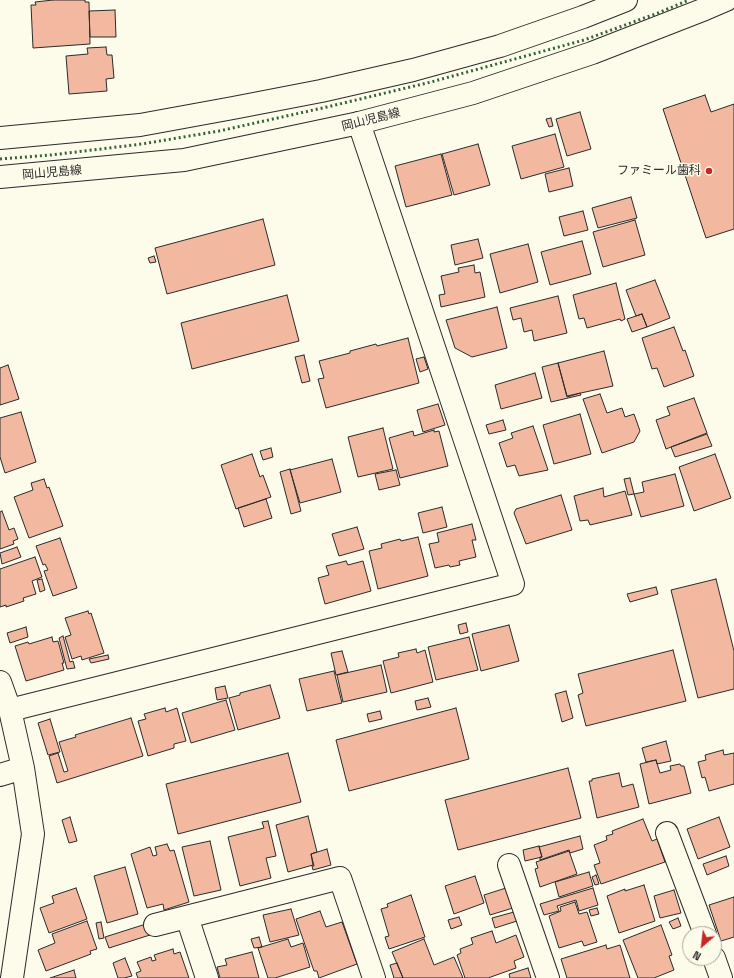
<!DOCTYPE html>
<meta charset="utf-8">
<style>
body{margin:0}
#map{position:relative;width:734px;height:978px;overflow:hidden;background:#fdfbea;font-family:"Space Grotesk",sans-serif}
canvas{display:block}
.north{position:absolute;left:682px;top:926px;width:40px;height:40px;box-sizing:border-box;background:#fdfbea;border:1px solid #a9a89e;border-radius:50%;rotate:208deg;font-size:11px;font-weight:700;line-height:16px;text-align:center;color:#2b2b2b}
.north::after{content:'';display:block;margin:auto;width:14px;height:18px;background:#c62828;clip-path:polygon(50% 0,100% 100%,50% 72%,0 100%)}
</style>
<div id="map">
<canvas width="734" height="978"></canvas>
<div class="north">N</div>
</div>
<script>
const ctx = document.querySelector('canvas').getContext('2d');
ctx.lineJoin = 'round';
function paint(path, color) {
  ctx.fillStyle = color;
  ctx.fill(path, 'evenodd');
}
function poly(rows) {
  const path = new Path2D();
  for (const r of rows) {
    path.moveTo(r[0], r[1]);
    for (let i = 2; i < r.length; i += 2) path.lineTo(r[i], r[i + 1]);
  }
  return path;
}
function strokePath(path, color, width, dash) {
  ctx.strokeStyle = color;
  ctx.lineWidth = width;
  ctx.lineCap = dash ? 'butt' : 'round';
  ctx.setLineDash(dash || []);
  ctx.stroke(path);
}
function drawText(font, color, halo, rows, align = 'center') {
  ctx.font = font + ' "Space Grotesk","Noto Sans JP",sans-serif';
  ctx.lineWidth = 3;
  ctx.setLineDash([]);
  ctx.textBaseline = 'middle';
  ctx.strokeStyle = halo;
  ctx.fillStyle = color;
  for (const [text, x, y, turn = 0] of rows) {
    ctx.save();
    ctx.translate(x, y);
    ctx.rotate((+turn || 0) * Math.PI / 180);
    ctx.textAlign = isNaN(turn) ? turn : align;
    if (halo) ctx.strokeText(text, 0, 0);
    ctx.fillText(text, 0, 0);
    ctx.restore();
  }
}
const building = poly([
 [53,0,85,0,85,2,89,2,90,44,33,48,31,5,36,5,35,2,53,0],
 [115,10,116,37,90,37,89,11,115,10],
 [106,47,107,55,112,55,114,78,106,79,107,91,69,94,66,56,88,54,87,48,106,47],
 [705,95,711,112,734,104,734,229,706,238,663,109,705,95],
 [580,112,591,149,567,156,556,119,580,112],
 [551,118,553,126,549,127,546,119,551,118],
 [555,134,564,167,521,179,512,146,555,134],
 [478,144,490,185,454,195,442,154,478,144],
 [441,154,452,195,406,207,395,166,441,154],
 [569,168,573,186,549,192,545,174,569,168],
 [631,197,637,218,598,228,592,208,631,197],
 [583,211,588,230,564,236,559,217,583,211],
 [263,219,275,265,167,294,155,248,263,219],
 [635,220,645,255,603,267,593,232,635,220],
 [478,239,483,258,455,265,451,245,478,239],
 [582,241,591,274,550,285,541,252,582,241],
 [528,244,538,282,500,293,490,254,528,244],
 [154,256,156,262,150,263,148,258,154,256],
 [474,265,475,273,480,272,485,297,441,307,439,295,445,294,441,276,459,272,458,268,474,265],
 [655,280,670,318,647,327,642,314,636,316,626,290,655,280],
 [616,283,625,319,621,321,620,319,587,328,584,318,579,319,573,295,616,283],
 [287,295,299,341,192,369,181,323,287,295],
 [558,296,567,333,534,341,532,330,524,332,521,318,513,320,510,308,558,296],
 [497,307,507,348,472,357,455,348,446,320,497,307],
 [642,314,647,327,632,332,627,319,642,314],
 [674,327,683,351,685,350,694,376,664,387,657,368,652,369,642,338,674,327],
 [408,338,419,383,326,408,318,379,324,378,319,361,350,353,350,351,376,344,377,346,408,338],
 [604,351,613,386,567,396,558,363,604,351],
 [304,355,310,381,302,383,295,357,304,355],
 [424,357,428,369,420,372,416,359,424,357],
 [558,363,567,397,580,393,581,395,551,402,542,367,558,363],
 [8,365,19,399,0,405,0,368,8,365],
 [535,373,542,398,501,409,495,385,535,373],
 [600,394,607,413,622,408,625,417,634,414,640,431,634,442,602,453,583,399,600,394],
 [694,398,707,433,666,449,656,420,670,415,667,407,694,398],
 [438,404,445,425,423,432,417,410,438,404],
 [21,412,36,462,5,473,0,457,0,418,21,412],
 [580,414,591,454,554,464,543,425,580,414],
 [503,420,506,430,489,434,486,425,503,420],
 [533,426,548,470,519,476,515,465,507,467,499,443,513,438,511,433,533,426],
 [383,428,393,469,358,477,348,437,383,428],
 [434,430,434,432,439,431,448,466,400,478,389,438,413,431,414,436,434,430],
 [707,434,712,446,675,457,671,447,707,434],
 [271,448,273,457,263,460,260,451,271,448],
 [252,454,260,477,263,475,271,497,236,509,221,465,252,454],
 [715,454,731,498,694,511,679,467,715,454],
 [332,459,341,492,300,503,290,470,332,459],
 [290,469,301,511,291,514,280,472,290,469],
 [396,470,400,485,379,490,375,474,396,470],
 [675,474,684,506,641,517,634,494,644,492,642,482,675,474],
 [630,478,634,494,628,495,624,479,630,478],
 [44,479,47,488,49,487,63,526,29,538,14,497,33,490,31,483,44,479],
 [603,488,604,497,625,491,632,515,590,525,588,520,580,521,574,496,603,488],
 [561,495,572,530,526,544,514,513,516,509,561,495],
 [266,499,272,518,244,527,238,508,266,499],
 [442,507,447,527,423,533,418,513,442,507],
 [2,511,9,530,14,528,18,539,13,541,14,544,0,549,0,512,2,511],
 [472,524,476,540,472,540,476,557,459,561,460,565,450,567,449,565,435,568,429,544,439,542,437,533,472,524],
 [357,527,364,549,339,556,332,534,357,527],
 [418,537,428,576,378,589,369,551,382,548,381,544,400,539,401,541,418,537],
 [60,538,77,588,53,596,44,571,48,570,45,564,43,565,36,546,60,538],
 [17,547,21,557,2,564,0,553,17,547],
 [35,557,42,577,32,581,36,594,23,598,24,601,6,607,6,605,0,607,0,569,35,557],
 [346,561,348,565,363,561,371,591,325,604,318,578,329,575,326,566,346,561],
 [42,579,45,590,40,592,37,580,42,579],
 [716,579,734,651,734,689,698,698,671,590,716,579],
 [656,587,658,594,630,602,627,594,656,587],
 [88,611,89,614,91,613,104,653,82,660,81,656,72,659,65,637,71,635,65,618,88,611],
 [466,623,468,632,460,634,458,625,466,623],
 [509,625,519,661,481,671,472,634,509,625],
 [26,627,28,637,10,643,7,633,26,627],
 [63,636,70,662,73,661,75,668,67,669,59,638,63,636],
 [52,637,53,642,58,641,64,663,62,663,64,670,26,681,15,646,28,642,29,644,52,637],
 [469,637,478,670,436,680,428,647,469,637],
 [416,649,417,653,425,650,433,682,391,693,383,661,399,657,398,653,416,649],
 [673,650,686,701,586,726,578,695,583,693,578,674,673,650],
 [342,651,348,672,336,675,331,653,342,651],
 [108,655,109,659,91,663,89,659,108,655],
 [381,665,387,692,343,702,337,675,381,665],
 [334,671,342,703,307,711,299,679,334,671],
 [270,685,280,718,238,730,229,698,240,695,240,693,270,685],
 [225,686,228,698,217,700,215,688,225,686],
 [566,691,573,718,562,722,555,694,566,691],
 [428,698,431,707,417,710,415,701,428,698],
 [226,700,235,730,191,743,182,713,226,700],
 [165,708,166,712,177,708,186,741,174,744,174,748,148,756,138,721,146,719,144,714,165,708],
 [456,708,469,759,349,791,336,740,456,708],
 [380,711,382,719,369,722,367,714,380,711],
 [131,718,143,756,57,783,49,756,58,753,64,772,68,771,59,742,76,737,75,735,131,718],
 [50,719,60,752,48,755,38,723,50,719],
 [666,741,671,761,657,764,656,760,646,762,642,748,666,741],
 [723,750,724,755,734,753,734,784,709,791,705,777,702,778,698,762,706,760,705,755,723,750],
 [288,753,301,802,178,834,166,784,288,753],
 [656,760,660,773,671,770,670,766,680,764,681,766,684,766,691,793,649,804,640,764,656,760],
 [568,768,581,818,458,850,445,800,568,768],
 [619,773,622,787,633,784,639,807,597,818,589,781,592,781,592,779,619,773],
 [308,816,317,852,311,854,313,865,288,872,276,825,308,816],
 [70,817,77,841,69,843,62,820,70,817],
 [719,817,730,847,698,859,687,829,719,817],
 [643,819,652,841,657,839,665,862,601,884,594,865,600,863,594,845,607,840,606,836,613,834,612,831,643,819],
 [268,821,276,856,266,858,271,878,240,886,228,837,264,828,262,822,268,821],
 [580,836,583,849,570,853,569,850,540,860,540,857,542,857,539,847,580,836],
 [210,841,221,890,194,896,182,847,210,841],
 [167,844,170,851,174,850,189,902,164,910,163,904,147,908,131,854,150,847,153,856,157,855,155,847,167,844],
 [539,846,542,857,525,861,523,850,539,846],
 [327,849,331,865,313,870,312,866,314,866,311,854,327,849],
 [569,851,577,874,540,887,535,869,538,868,536,862,569,851],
 [726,856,729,866,707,875,703,864,726,856],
 [125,867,138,914,107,923,94,876,125,867],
 [589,872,593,886,559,897,555,882,589,872],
 [596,875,599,884,595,885,592,877,596,875],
 [475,876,484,903,454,914,445,886,475,876],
 [644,885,655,921,619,933,607,896,625,889,625,891,644,885],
 [509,887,516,907,490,915,484,895,509,887],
 [76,888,87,919,49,933,40,908,54,903,52,896,76,888],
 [593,888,598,905,579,911,576,900,557,906,559,911,544,915,540,904,593,888],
 [674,890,681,913,660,918,654,896,674,890],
 [411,895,425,937,389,949,385,937,389,936,381,909,388,907,387,904,411,895],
 [734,897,734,937,721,941,709,905,734,897],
 [575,902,579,914,587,912,597,942,584,946,582,941,559,948,549,916,561,911,560,907,575,902],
 [597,908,599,914,591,916,589,910,597,908],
 [291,909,299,935,270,942,263,915,291,909],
 [320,911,326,927,342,922,357,964,319,978,317,971,314,971,296,919,320,911],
 [514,912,517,921,495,928,492,918,514,912],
 [459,917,462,925,451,929,448,920,459,917],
 [678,918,681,926,673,929,669,922,678,918],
 [87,921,97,949,90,951,91,954,46,971,38,950,55,943,52,934,87,921],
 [101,922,104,938,99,939,96,923,101,922],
 [146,924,150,935,109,948,105,937,146,924],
 [661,925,672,955,669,956,674,970,654,978,638,978,623,940,661,925],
 [492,931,496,943,516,935,524,957,514,961,516,968,488,978,465,978,457,955,461,953,460,949,473,944,471,938,492,931],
 [259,937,262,947,254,948,251,939,259,937],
 [288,939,291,947,303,943,310,967,275,978,268,978,258,948,288,939],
 [424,939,434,965,454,957,463,978,403,978,392,952,424,939],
 [606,945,607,949,620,945,630,978,567,978,561,959,606,945],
 [173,949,174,954,180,952,189,978,138,978,136,973,141,971,137,962,151,957,152,961,156,960,154,955,173,949],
 [252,952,259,978,220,978,217,967,227,965,225,959,252,952],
 [125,958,132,976,124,978,118,978,113,963,125,958],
 [397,963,403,978,394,978,390,965,397,963],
 [528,968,531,978,510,978,509,974,528,968],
 [74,970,76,978,50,978,74,970]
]);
paint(building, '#f2b8a0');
strokePath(building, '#2b2b2b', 1);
const minor = poly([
 [0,682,10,710,23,768,33,834,12,978],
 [10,710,513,584,359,123],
 [0,775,23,768],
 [667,833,705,934],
 [509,865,548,978],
 [187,917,207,978],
 [155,925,340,878,374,978],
 [714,958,721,978]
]);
const primary = poly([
 [0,138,140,125,233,108,321,91,413,70,500,46,583,17,626,0],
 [0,177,184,160,359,123,473,93,592,53,705,9,726,0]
]);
strokePath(minor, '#2b2b2b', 24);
strokePath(primary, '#2b2b2b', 24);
strokePath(minor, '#fdfbea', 22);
strokePath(primary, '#fdfbea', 22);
strokePath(poly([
 [0,159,51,155,142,144,219,131,327,107,431,82,584,40,658,13,689,0]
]), '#34623c', 3, [2, 3]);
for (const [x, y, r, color] of [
 [709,171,4,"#c62828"]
]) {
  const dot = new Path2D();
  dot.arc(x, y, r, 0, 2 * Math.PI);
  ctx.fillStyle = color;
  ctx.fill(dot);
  strokePath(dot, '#fdfbea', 1.5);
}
drawText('12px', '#2b2b2b', '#fdfbea', [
 ["岡山児島線",371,120,-14],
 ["岡山児島線",52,173,-5]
]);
drawText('12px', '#2b2b2b', '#fdfbea', [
 ["ファミール歯科",701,171]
], 'right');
</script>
